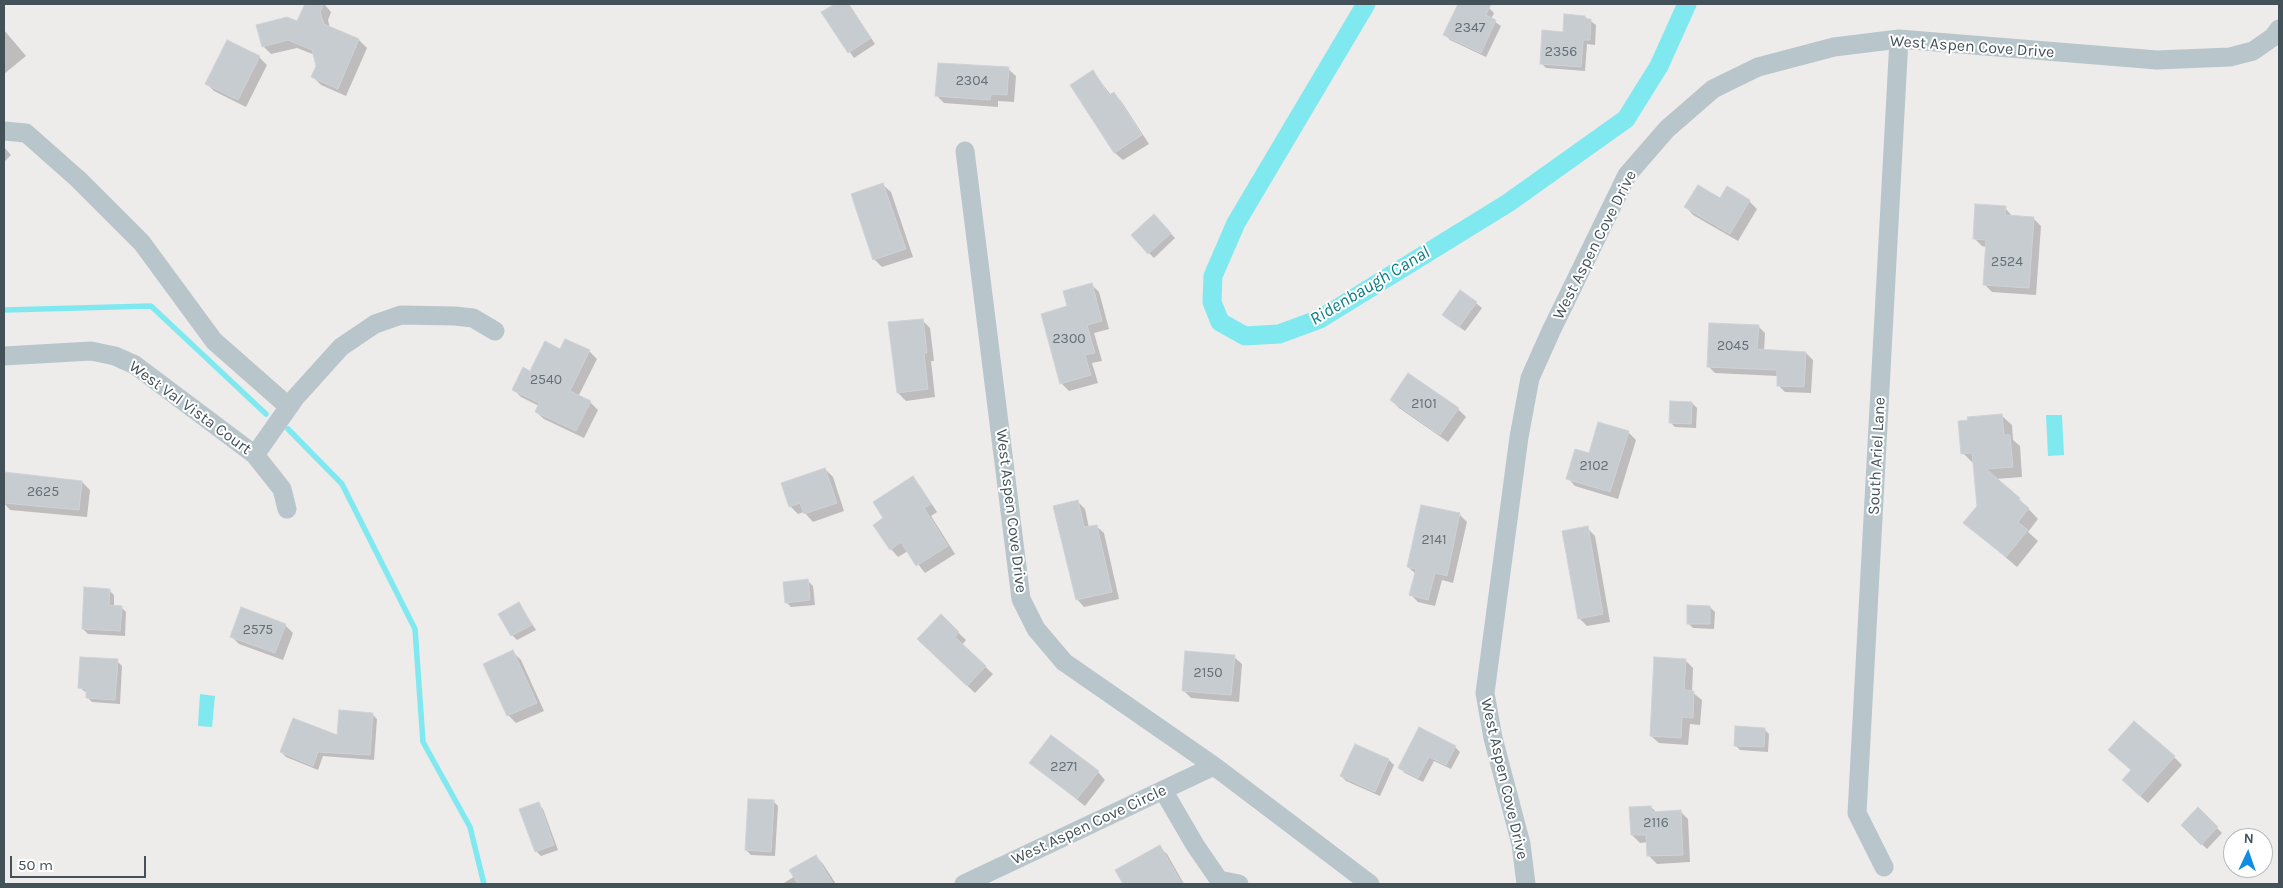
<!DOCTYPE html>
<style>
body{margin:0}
#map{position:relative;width:2283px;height:888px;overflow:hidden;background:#eeebeb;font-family:Karla,sans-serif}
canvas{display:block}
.frame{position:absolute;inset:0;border:5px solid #435259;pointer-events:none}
.north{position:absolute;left:2223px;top:828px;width:50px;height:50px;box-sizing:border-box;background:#fff;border:1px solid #b4babd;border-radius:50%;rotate:3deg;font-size:14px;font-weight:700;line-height:20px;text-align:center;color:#435259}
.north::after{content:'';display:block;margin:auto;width:18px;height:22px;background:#108de3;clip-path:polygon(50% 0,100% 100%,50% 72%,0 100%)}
.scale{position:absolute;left:10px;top:856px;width:136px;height:22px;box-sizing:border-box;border:2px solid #435259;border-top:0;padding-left:6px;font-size:15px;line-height:18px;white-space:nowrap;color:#435259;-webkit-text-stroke:4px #fff;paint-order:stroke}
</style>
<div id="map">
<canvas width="2283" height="888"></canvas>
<div class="frame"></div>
<div class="north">N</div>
<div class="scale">50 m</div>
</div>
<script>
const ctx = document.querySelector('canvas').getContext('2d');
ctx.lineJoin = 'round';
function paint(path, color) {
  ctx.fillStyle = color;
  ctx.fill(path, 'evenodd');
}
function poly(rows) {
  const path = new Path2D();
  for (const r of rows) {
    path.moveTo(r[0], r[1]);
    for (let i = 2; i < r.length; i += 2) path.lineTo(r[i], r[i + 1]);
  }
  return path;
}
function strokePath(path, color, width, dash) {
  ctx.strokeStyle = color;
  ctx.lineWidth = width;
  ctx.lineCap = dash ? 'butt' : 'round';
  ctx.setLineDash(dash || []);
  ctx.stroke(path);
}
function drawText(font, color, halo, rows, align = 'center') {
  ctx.font = font + ' Karla,sans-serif';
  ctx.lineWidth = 4;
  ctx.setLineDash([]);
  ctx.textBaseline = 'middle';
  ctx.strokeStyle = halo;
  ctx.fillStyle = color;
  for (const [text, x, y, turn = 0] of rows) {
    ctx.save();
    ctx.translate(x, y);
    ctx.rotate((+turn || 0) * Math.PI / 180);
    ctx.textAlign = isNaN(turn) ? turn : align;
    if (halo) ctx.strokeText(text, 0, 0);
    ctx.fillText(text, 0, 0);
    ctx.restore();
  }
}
paint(poly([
 [2046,415,2062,415,2064,455,2048,456],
 [200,694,215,696,212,727,198,726]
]), '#80e9ef');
paint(poly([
 [306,4,324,4,331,12,328,20,330,28,359,40,367,48,346,96,321,85,313,77,318,66,315,55,297,48,271,54,263,46,298,23],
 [837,4,849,4,875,44,854,58,823,13],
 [1459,4,1479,4,1489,8,1494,13,1491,19,1501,26,1486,57,1450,40,1445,35],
 [1585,17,1596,25,1595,45,1587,44,1585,71,1546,68,1541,63,1564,33],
 [4,30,26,56,4,74],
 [227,41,259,57,267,65,246,107,214,91,206,83],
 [1008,69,1016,76,1014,102,998,101,998,107,944,103,936,95],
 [1093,72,1111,95,1114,94,1121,101,1149,144,1123,160,1115,153,1072,85],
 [4,147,11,155,4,162],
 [883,185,891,192,913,257,882,267,874,259],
 [1721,200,1749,201,1757,209,1738,241,1693,215,1686,207],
 [2005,208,2013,217,2033,218,2041,226,2036,295,1992,292,1984,284,1987,247,1982,246,1974,238],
 [1154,216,1175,238,1154,258,1149,253],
 [1091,284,1099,292,1109,329,1094,333,1102,361,1092,363,1098,383,1069,391,1061,383,1069,307],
 [1461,291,1482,308,1465,331,1449,320],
 [922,320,930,328,934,361,931,361,935,397,906,401,898,393],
 [1758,326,1765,333,1764,351,1806,353,1813,360,1811,393,1785,392,1778,385,1778,376,1715,373,1708,366],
 [561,350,589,351,597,359,578,397,590,402,598,410,584,438,544,419,536,412,539,406,521,397,513,389,531,373],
 [1391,400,1458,409,1466,417,1448,442,1399,408],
 [1692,403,1697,408,1696,428,1675,427,1670,422],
 [2001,415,2012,425,2013,440,2020,446,2022,477,1996,479,2019,499,2038,519,2028,532,2038,541,2017,567,1965,523,1978,506,1974,464,1963,453],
 [1628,432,1636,440,1618,499,1575,486,1568,478],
 [825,469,833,477,844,511,813,522,804,512,798,514,790,506],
 [5,474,82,482,90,490,87,517,10,510,4,503],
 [912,478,920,486,937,512,931,516,955,554,925,573,908,551,898,557,891,549],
 [1077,501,1085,509,1089,528,1096,526,1104,533,1119,599,1084,607,1077,599],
 [1422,506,1460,515,1467,522,1453,583,1442,580,1435,606,1418,602,1411,595,1416,574,1408,567],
 [1587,528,1595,536,1610,622,1587,626,1579,618],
 [808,581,813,586,815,605,791,607,786,602],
 [109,590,114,595,114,607,121,607,126,612,125,636,88,634,83,629],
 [519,604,536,630,517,640,512,635],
 [1710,607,1715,612,1714,629,1693,628,1688,623],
 [941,616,966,640,962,645,993,674,975,693,926,647],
 [285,625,293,633,283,660,239,644,231,636],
 [513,652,521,660,544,711,516,723,508,715],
 [1234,657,1242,664,1239,702,1191,698,1183,690],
 [1685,660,1693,668,1692,692,1702,700,1700,725,1690,724,1688,745,1659,743,1651,736],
 [117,661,122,666,120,704,92,702,87,697,87,693,80,688],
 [372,714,377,719,374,760,323,756,318,770,286,757,281,752,338,737],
 [1420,729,1455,747,1460,752,1451,769,1434,761,1423,782,1405,773,1400,768],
 [1764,729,1769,734,1768,752,1740,750,1735,745],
 [2174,757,2182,765,2148,803,2131,788],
 [1389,760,1394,765,1380,796,1346,781,1341,776],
 [1031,763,1098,772,1105,780,1085,806],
 [773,801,778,806,775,856,751,855,746,850],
 [538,804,543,809,558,850,541,856,536,851],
 [1651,807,1657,813,1680,811,1688,819,1690,862,1657,864,1649,856,1648,842,1640,843,1632,835],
 [2198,809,2222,833,2207,849,2182,825],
 [1159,847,1167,854,1184,884,1125,884,1117,870],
 [816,856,823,864,836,884,785,884,784,883,795,876]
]), '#0003');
strokePath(poly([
 [4,310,151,306,266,414],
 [288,429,342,484,415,629,423,742,470,827,484,884]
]), '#80e9ef', 5.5);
strokePath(poly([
 [1366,4,1236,223,1213,276,1212,302,1220,322,1245,336,1279,334,1320,319,1508,203,1626,119,1659,66,1687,4]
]), '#80e9ef', 19);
const building = poly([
 [305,4,324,4,320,12,324,24,359,39,338,89,311,77,316,66,312,50,288,40,262,47,256,25,287,17,297,21,305,4],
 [835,4,848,4,871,38,848,53,821,12,835,4],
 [1458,4,1491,4,1486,15,1496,20,1481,53,1443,35,1458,4],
 [1564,14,1585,16,1585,19,1591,19,1590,40,1583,40,1581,67,1540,64,1542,30,1563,32,1564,14],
 [227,40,260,56,238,100,205,84,227,40],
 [938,63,1009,67,1007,95,991,94,990,100,935,96,938,63],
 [1093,70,1109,95,1114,92,1142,135,1114,153,1070,85,1093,70],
 [883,183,906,249,873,260,851,194,883,183],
 [1698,185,1720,198,1727,186,1750,200,1730,234,1684,207,1698,185],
 [1975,204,2006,206,2005,215,2034,217,2029,288,1983,285,1986,240,1973,239,1975,204],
 [1154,214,1171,233,1148,254,1131,235,1154,214],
 [1092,283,1102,321,1087,325,1095,353,1085,355,1091,375,1060,384,1041,314,1067,306,1063,291,1092,283],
 [1460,290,1477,302,1459,327,1442,315,1460,290],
 [923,319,927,353,924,353,928,389,897,393,888,322,923,319],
 [1709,323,1759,325,1757,349,1806,352,1804,387,1777,386,1777,370,1707,367,1709,323],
 [565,339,590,350,570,391,591,401,576,431,535,412,539,403,512,390,523,367,530,371,545,341,560,349,565,339],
 [1408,373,1459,408,1440,435,1390,400,1408,373],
 [1670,401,1692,402,1691,424,1669,423,1670,401],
 [2002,414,2004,435,2010,435,2013,467,1986,469,2020,498,2019,500,2029,508,2018,522,2028,530,2006,557,1963,523,1977,506,1972,453,1961,454,1958,421,1968,420,1967,417,2002,414],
 [1598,422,1629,431,1610,492,1566,479,1575,449,1589,453,1598,422],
 [825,468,837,503,804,514,800,503,789,507,781,483,825,468],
 [4,472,82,481,79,510,4,503,4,472],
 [913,476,931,504,924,508,948,546,916,566,901,542,890,550,873,525,883,518,873,502,913,476],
 [1078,500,1084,527,1097,525,1112,592,1076,600,1053,506,1078,500],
 [1421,505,1460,513,1447,576,1435,573,1428,600,1409,595,1416,569,1407,567,1421,505],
 [1588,526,1603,614,1578,619,1562,531,1588,526],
 [808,579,810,600,785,603,783,582,808,579],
 [84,587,110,589,109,605,122,606,120,631,82,629,84,587],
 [519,602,532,625,511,636,498,614,519,602],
 [1687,605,1710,606,1710,624,1687,624,1687,605],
 [241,607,286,624,275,653,230,637,241,607],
 [941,614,959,632,955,637,986,666,967,686,917,639,941,614],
 [513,650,537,703,507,716,483,664,513,650],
 [1185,651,1235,655,1231,695,1182,691,1185,651],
 [80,657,118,659,115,700,86,698,86,689,78,688,80,657],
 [1654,657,1686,659,1684,690,1694,691,1693,718,1682,717,1681,738,1650,736,1654,657],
 [339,710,373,713,370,755,318,752,313,766,280,752,293,718,337,735,339,710],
 [2134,721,2175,756,2140,796,2122,780,2131,770,2108,750,2134,721],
 [1735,726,1765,728,1764,747,1734,746,1735,726],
 [1419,727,1456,746,1446,765,1429,757,1418,778,1398,768,1419,727],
 [1051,735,1099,771,1077,799,1029,763,1051,735],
 [1355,744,1389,759,1375,792,1340,776,1355,744],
 [748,799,774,800,771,852,745,850,748,799],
 [539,802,554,845,535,852,519,809,539,802],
 [1651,806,1652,812,1681,810,1683,855,1647,856,1646,835,1631,835,1629,807,1651,806],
 [2198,807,2218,827,2201,845,2181,825,2198,807],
 [1160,845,1182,884,1123,884,1115,870,1160,845],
 [816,855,833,884,798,884,789,870,816,855]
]);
paint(building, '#c7ccd1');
strokePath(building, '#ced2d7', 1);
strokePath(poly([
 [4,131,26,133,78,179,142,243,214,341,289,407],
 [965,151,1021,599,1036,629,1064,662,1214,766,1370,884],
 [4,356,91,351,115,356,135,365,255,455,282,489,287,509],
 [255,455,295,398,341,347,375,324,401,315,455,316,473,318,495,331],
 [1163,790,1195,845,1219,880,1239,884],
 [1884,867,1857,813,1899,39],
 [964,884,1214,766],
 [1526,884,1521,844,1493,738,1485,693,1519,437,1530,378,1551,331,1627,175,1667,129,1713,89,1758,67,1834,47,1899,39,2157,60,2230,57,2253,51,2273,37,2279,29]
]), '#b8c6cc', 19);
drawText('14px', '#647077', null, [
 ["2347",1470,28],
 ["2356",1561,52],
 ["2304",972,81],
 ["2524",2007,262],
 ["2300",1069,339],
 ["2045",1733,346],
 ["2540",546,380],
 ["2101",1424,404],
 ["2102",1594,466],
 ["2625",43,492],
 ["2141",1434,540],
 ["2575",258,630],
 ["2150",1208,673],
 ["2271",1064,767],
 ["2116",1656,823]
]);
drawText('16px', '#435259', '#fff', [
 ["West Aspen Cove Drive",1972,47,4],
 ["West Aspen Cove Drive",1595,245,-63],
 ["West Val Vista Court",190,408,36],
 ["South Ariel Lane",1877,456,-87],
 ["West Aspen Cove Drive",1011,511,83],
 ["West Aspen Cove Drive",1504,779,77],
 ["West Aspen Cove Circle",1089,825,-25]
]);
drawText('italic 18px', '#087d84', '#fff', [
 ["Ridenbaugh Canal",1370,286,-31]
]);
</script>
